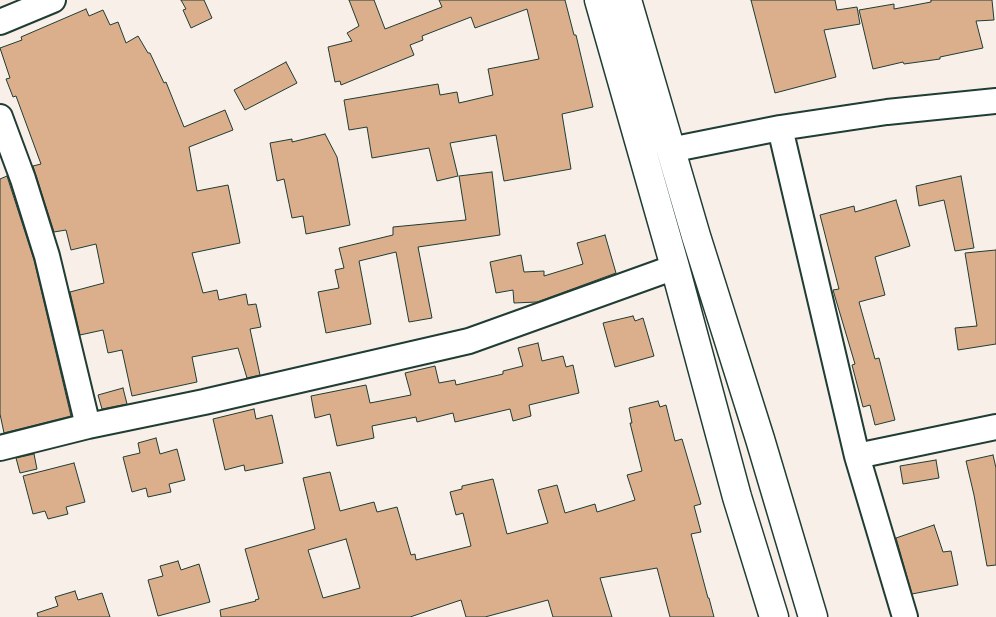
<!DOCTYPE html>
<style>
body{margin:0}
canvas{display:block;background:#f8efe8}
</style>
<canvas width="996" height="617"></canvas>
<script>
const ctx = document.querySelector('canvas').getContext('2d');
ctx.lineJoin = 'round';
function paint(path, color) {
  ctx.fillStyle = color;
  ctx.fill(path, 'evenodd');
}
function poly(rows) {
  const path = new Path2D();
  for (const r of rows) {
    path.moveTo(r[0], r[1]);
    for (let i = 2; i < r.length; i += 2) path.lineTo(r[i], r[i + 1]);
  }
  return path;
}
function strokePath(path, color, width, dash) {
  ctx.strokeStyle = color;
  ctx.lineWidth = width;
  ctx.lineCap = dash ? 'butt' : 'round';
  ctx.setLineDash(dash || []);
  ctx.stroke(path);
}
const building = poly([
 [181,0,204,0,212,18,191,28,183,10,186,9,181,0],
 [349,0,374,0,385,29,442,7,439,0,565,0,574,35,576,35,593,107,562,114,571,169,504,181,496,135,450,143,458,176,437,181,429,148,372,158,367,127,349,130,344,100,438,84,440,95,457,92,459,103,493,95,488,69,539,59,527,9,475,28,471,17,422,36,423,40,410,45,414,55,341,85,340,81,335,82,328,47,352,41,347,33,359,26,349,0],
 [751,0,835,0,837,10,857,7,860,24,824,30,836,77,775,93,751,0],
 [931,0,992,0,994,20,976,21,983,48,940,57,940,59,904,64,903,62,873,69,859,10,894,4,894,9,931,2,931,0],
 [86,9,89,16,103,10,110,25,118,22,126,43,138,36,148,53,150,53,164,83,166,82,184,127,225,110,233,130,189,147,197,191,228,185,240,243,192,253,203,293,217,290,219,300,246,294,248,305,256,304,261,327,250,329,260,375,247,378,238,348,192,357,197,382,132,396,122,350,108,353,103,330,80,335,70,292,104,283,96,244,71,250,66,230,54,232,33,166,41,164,16,96,13,97,6,79,10,78,0,48,22,40,21,37,86,9],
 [286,62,297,83,245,110,234,90,286,62],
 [325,134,337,157,350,225,306,234,303,216,292,218,284,179,277,181,270,143,292,139,292,142,325,134],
 [492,172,500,235,418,247,432,318,409,322,396,252,359,261,371,324,326,333,318,292,339,288,335,270,344,268,339,248,393,235,393,227,466,220,459,176,492,172],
 [7,176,34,260,71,416,4,433,0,414,0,179,7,176],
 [961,176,974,248,955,251,944,200,919,206,916,186,961,176],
 [896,200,910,246,875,257,885,295,859,302,875,359,879,358,895,420,875,425,870,405,863,407,852,365,855,364,833,290,839,289,820,215,854,206,855,212,896,200],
 [605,235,616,273,537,302,514,303,513,290,496,293,490,262,521,255,524,272,544,271,544,276,583,264,577,243,605,235],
 [996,250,996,344,958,350,955,328,977,326,965,253,996,250],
 [633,316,635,321,643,318,654,356,615,367,603,323,633,316],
 [538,343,542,361,563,356,566,367,573,365,579,393,529,405,531,416,513,421,510,409,455,422,453,413,417,422,416,417,372,426,374,438,337,446,330,414,315,418,311,396,366,385,370,403,411,395,405,373,435,366,439,383,455,380,456,385,503,374,503,371,523,366,518,348,538,343],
 [123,388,127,404,102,409,98,395,123,388],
 [658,401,660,407,666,405,675,441,682,439,701,504,694,506,701,532,691,534,708,598,709,598,714,617,670,617,657,568,600,578,612,617,553,617,548,600,485,617,466,617,461,600,410,617,221,617,220,610,256,601,255,600,259,599,245,549,315,529,303,478,330,472,340,511,374,502,377,512,397,507,411,555,415,554,416,560,471,546,463,513,456,515,450,492,462,489,462,486,493,479,507,534,548,523,538,490,557,485,565,513,595,504,597,512,635,500,627,475,642,471,630,423,632,423,629,408,658,401],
 [346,539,360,588,323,598,308,550,346,539],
 [254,409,256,419,272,415,283,463,245,471,244,465,225,470,213,419,254,409],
 [156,438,160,454,177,449,185,480,169,484,171,492,148,497,146,488,132,492,123,457,140,453,138,443,156,438],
 [34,454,37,469,20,473,16,458,34,454],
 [993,455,996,468,996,565,987,566,974,495,966,461,993,455],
 [936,460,939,478,903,484,900,466,936,460],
 [74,463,85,502,66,507,68,514,48,519,45,511,33,514,23,476,74,463],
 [934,525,943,552,951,551,958,585,912,594,896,538,934,525],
 [178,561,181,570,199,564,210,602,158,616,148,580,163,576,160,566,178,561],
 [75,591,78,600,102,593,110,617,38,617,37,613,58,606,55,597,75,591]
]);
paint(building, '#dbae8c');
strokePath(building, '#1f3d34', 1);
const minor = poly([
 [0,22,53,0],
 [0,117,23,179,47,256,88,426],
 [780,128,857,456,905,617],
 [670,150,780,128,887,112,996,101],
 [0,448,88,426,204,402,469,341,675,267],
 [857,456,996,427]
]);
const trunk = poly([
 [599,0,675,267,737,497,774,617],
 [627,0,696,236,760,439,813,617]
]);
strokePath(minor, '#1f3d34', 28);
strokePath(trunk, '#1f3d34', 31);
strokePath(minor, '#fff', 24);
strokePath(trunk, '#fff', 28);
</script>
